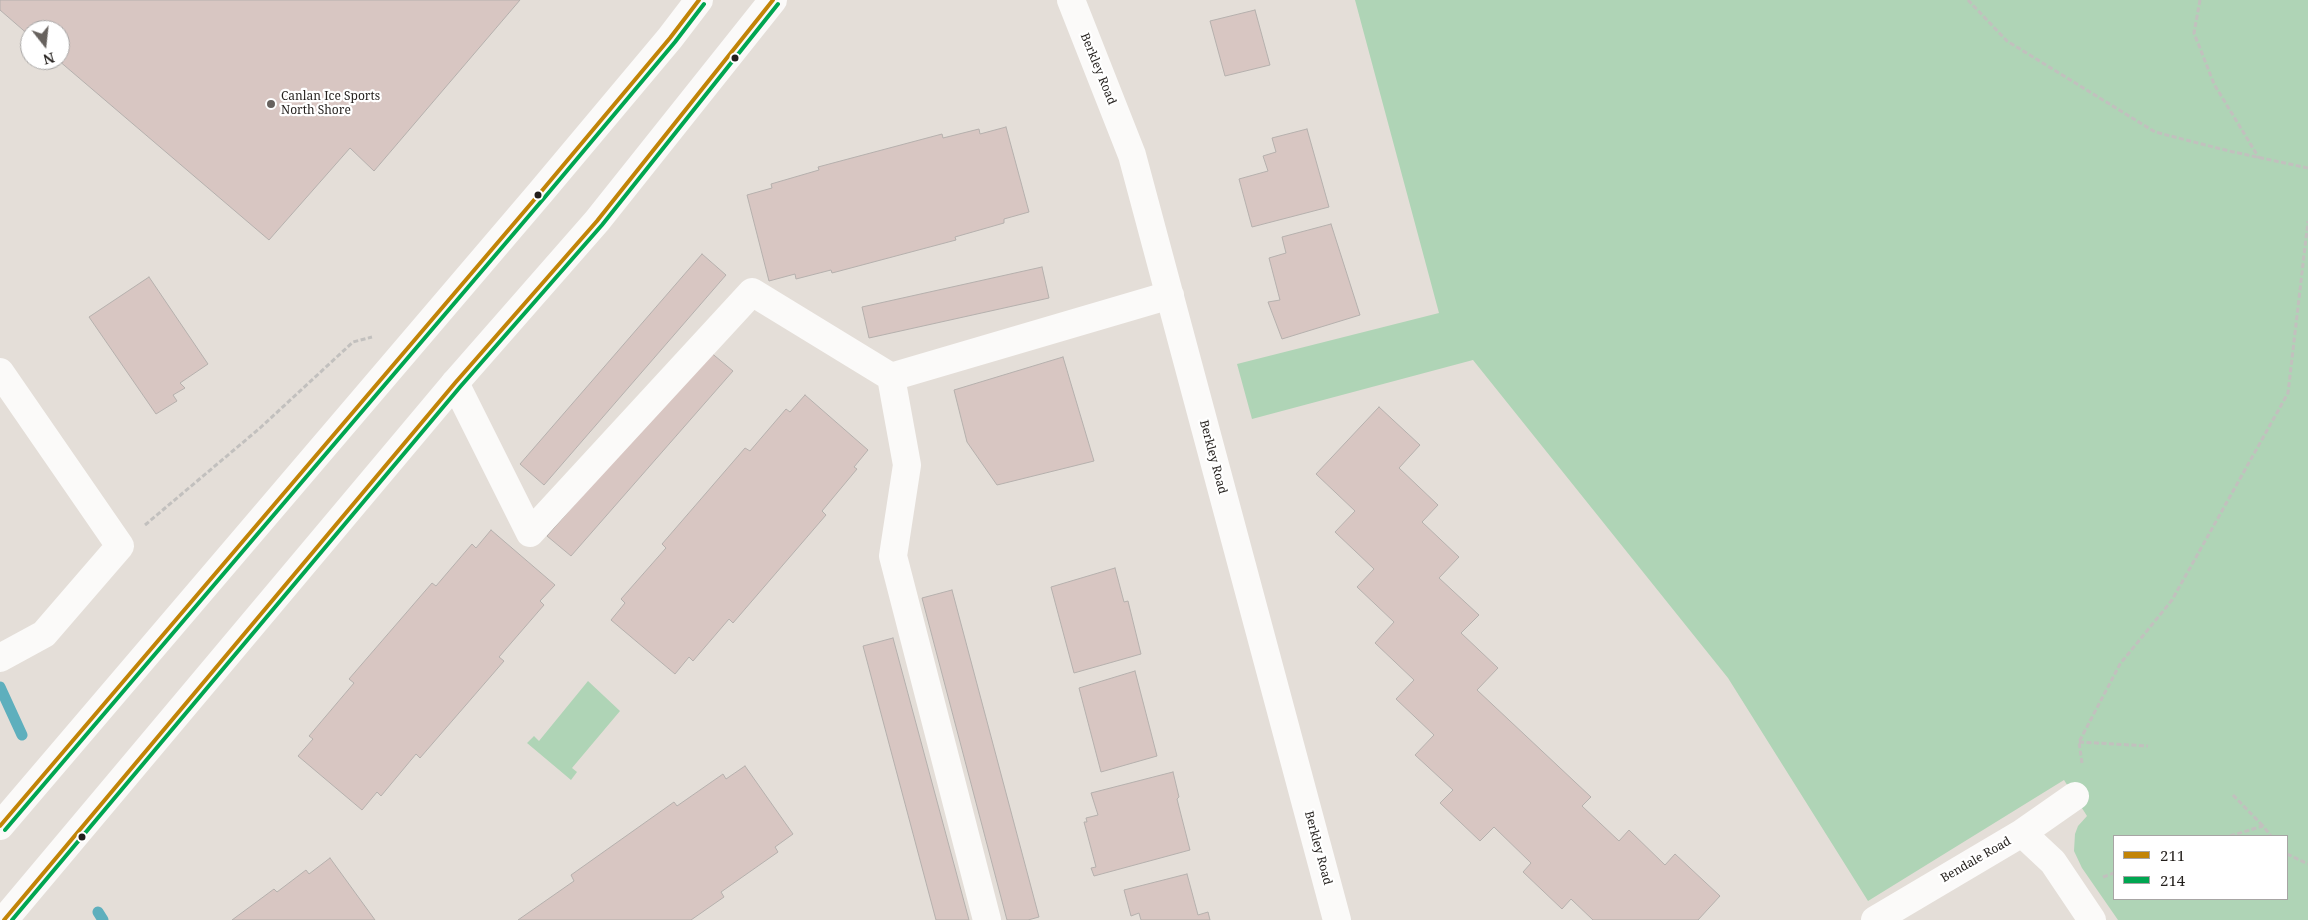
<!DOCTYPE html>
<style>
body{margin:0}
#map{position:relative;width:2308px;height:920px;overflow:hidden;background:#e4ded8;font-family:"Noto Serif",serif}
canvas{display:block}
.legend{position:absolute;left:2113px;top:835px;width:175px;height:65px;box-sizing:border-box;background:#fff;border:1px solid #a7a5a4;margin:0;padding:6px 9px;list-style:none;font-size:15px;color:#231f1c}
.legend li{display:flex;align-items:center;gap:10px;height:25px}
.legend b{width:25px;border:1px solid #a7a5a4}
.north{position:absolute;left:20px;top:20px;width:50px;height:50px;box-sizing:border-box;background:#fff;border:1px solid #a7a5a4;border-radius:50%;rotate:164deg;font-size:14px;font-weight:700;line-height:20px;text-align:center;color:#231f1c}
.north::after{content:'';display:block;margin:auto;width:18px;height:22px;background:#67625e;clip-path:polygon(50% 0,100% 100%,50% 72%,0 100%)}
</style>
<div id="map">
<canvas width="2308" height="920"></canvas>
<ul class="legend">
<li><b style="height:6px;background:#c28407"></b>211</li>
<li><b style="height:6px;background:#00a651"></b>214</li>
</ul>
<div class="north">N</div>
</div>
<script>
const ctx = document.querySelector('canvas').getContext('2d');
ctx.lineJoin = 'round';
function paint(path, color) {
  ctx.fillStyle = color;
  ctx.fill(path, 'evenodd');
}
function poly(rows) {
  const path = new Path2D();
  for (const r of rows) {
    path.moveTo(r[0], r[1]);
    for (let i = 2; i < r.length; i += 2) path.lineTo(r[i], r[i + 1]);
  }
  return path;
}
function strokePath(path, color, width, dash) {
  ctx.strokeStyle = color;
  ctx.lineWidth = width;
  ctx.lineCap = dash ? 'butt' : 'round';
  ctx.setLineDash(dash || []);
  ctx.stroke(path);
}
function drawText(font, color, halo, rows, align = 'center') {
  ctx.font = font + ' "Noto Serif",serif';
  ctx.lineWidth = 4.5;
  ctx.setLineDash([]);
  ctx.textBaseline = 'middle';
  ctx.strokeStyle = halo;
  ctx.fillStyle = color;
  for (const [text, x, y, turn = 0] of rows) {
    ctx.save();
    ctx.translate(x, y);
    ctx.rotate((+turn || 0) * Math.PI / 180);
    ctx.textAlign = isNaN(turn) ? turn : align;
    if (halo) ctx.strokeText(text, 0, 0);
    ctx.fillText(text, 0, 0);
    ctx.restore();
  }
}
paint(poly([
 [1355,0,2308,0,2308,920,2118,920,2082,868,2074,851,2075,834,2078,826,2087,816,2064,780,1868,901,1728,678,1473,360,1252,419,1237,364,1439,313],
 [2114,836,2287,836,2287,899,2114,899],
 [588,681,620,711,572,768,577,772,571,780,527,743,534,736,539,741]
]), '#afd4b6');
strokePath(poly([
 [0,687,22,735],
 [98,912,103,920]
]), '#5eafbd', 11);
const building = poly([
 [0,0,520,0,374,171,350,148,269,240,58,60,60,30,30,30,30,36,0,10,0,0],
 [1255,10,1270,65,1225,76,1210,21,1255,10],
 [1006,127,1029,212,1004,219,1004,223,955,237,956,240,832,273,831,270,796,279,795,274,769,281,747,195,772,188,771,184,819,170,818,167,942,134,943,138,979,129,980,134,1006,127],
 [1307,129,1329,207,1252,227,1239,179,1268,171,1263,156,1276,152,1272,138,1307,129],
 [1331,224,1360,315,1282,339,1268,302,1280,300,1269,258,1286,253,1282,237,1331,224],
 [702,254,726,275,544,485,520,464,702,254],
 [1042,267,1049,298,869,338,862,307,1042,267],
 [149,277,208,364,180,383,185,388,173,395,177,401,156,414,89,317,149,277],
 [709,351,733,371,571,556,547,536,709,351],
 [1063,357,1094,461,997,485,967,442,954,390,1063,357],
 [805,395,868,450,854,467,857,469,822,511,826,515,733,623,729,619,693,661,689,657,675,674,611,620,625,603,621,599,666,548,662,544,745,448,750,451,786,409,790,412,805,395],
 [1379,407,1420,445,1399,468,1438,505,1422,522,1459,557,1439,578,1479,615,1461,633,1498,668,1477,690,1591,797,1582,806,1619,841,1629,830,1665,865,1675,854,1720,896,1698,920,1593,920,1571,899,1562,909,1523,872,1531,863,1494,827,1480,841,1440,803,1453,790,1415,755,1434,735,1396,699,1414,680,1375,643,1394,622,1357,587,1374,569,1335,532,1355,511,1316,474,1379,407],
 [491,530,555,585,540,601,544,605,499,657,504,661,420,758,416,754,381,796,377,792,362,810,298,756,313,739,309,736,354,683,349,679,432,583,436,586,472,544,476,548,491,530],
 [1115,568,1124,602,1128,601,1141,654,1074,673,1051,587,1115,568],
 [952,590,1039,917,1028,920,1007,920,922,598,952,590],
 [893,638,969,920,936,920,863,646,893,638],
 [1135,671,1157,756,1101,772,1079,688,1135,671],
 [745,766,793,834,775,847,778,852,721,892,724,897,691,920,518,920,574,881,571,875,674,802,677,806,723,774,726,779,745,766],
 [1173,772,1179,797,1177,799,1190,850,1094,876,1091,868,1096,867,1084,822,1087,822,1086,818,1098,815,1091,793,1173,772],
 [330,858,375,920,232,920,274,889,277,892,306,870,309,874,330,858],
 [1187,874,1198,915,1208,912,1210,920,1141,920,1139,913,1131,916,1124,890,1187,874]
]);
paint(building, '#d8c6c2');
strokePath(building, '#b5b0ad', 1);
strokePath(poly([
 [1968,0,2007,41,2155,132,2229,151,2308,168],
 [2200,0,2194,33,2214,84,2259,158],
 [145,525,260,428,353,342,372,337],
 [2079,742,2148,746],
 [2082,763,2079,742,2120,664,2172,600,2288,393,2308,221],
 [2233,795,2263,826],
 [2230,836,2263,826,2271,836],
 [2287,854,2308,864],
 [2103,877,2114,873]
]), '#c2c0be', 3, [5, 2.5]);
strokePath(poly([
 [1071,0,1132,155,1337,920],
 [0,372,120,546,44,634,0,658],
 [455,383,530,533,752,292,891,377],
 [2022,833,2053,862,2092,920],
 [987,920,893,556,907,465,891,377,1170,295],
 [1875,920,2022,833,2075,796]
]), '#fbfaf9', 28);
strokePath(poly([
 [0,826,540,193,670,38,699,0],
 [4,920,455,383,597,221,773,0]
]), '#fbfaf9', 28);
strokePath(poly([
 [0,826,540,193,670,38,699,0],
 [4,920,455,383,597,221,773,0]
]), '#c28407', 4);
strokePath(poly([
 [5,830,545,197,675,42,704,4],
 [12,920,460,387,602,225,778,4]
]), '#00a651', 4);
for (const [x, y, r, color] of [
 [735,58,4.5,"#231f1c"],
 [271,104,5,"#67625e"],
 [538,195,4.5,"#231f1c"],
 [82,837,4.5,"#231f1c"]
]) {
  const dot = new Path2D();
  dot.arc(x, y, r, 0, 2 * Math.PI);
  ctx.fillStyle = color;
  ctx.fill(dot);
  strokePath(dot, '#fff', 2);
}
drawText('12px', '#231f1c', '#fff', [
 ["Berkley Road",1098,69,68],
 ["Berkley Road",1213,457,75],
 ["Berkley Road",1318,848,75],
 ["Bendale Road",1976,860,-30]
]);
drawText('12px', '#231f1c', '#fff', [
 ["Canlan Ice Sports",281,97],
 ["North Shore",281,111]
], 'left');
</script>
